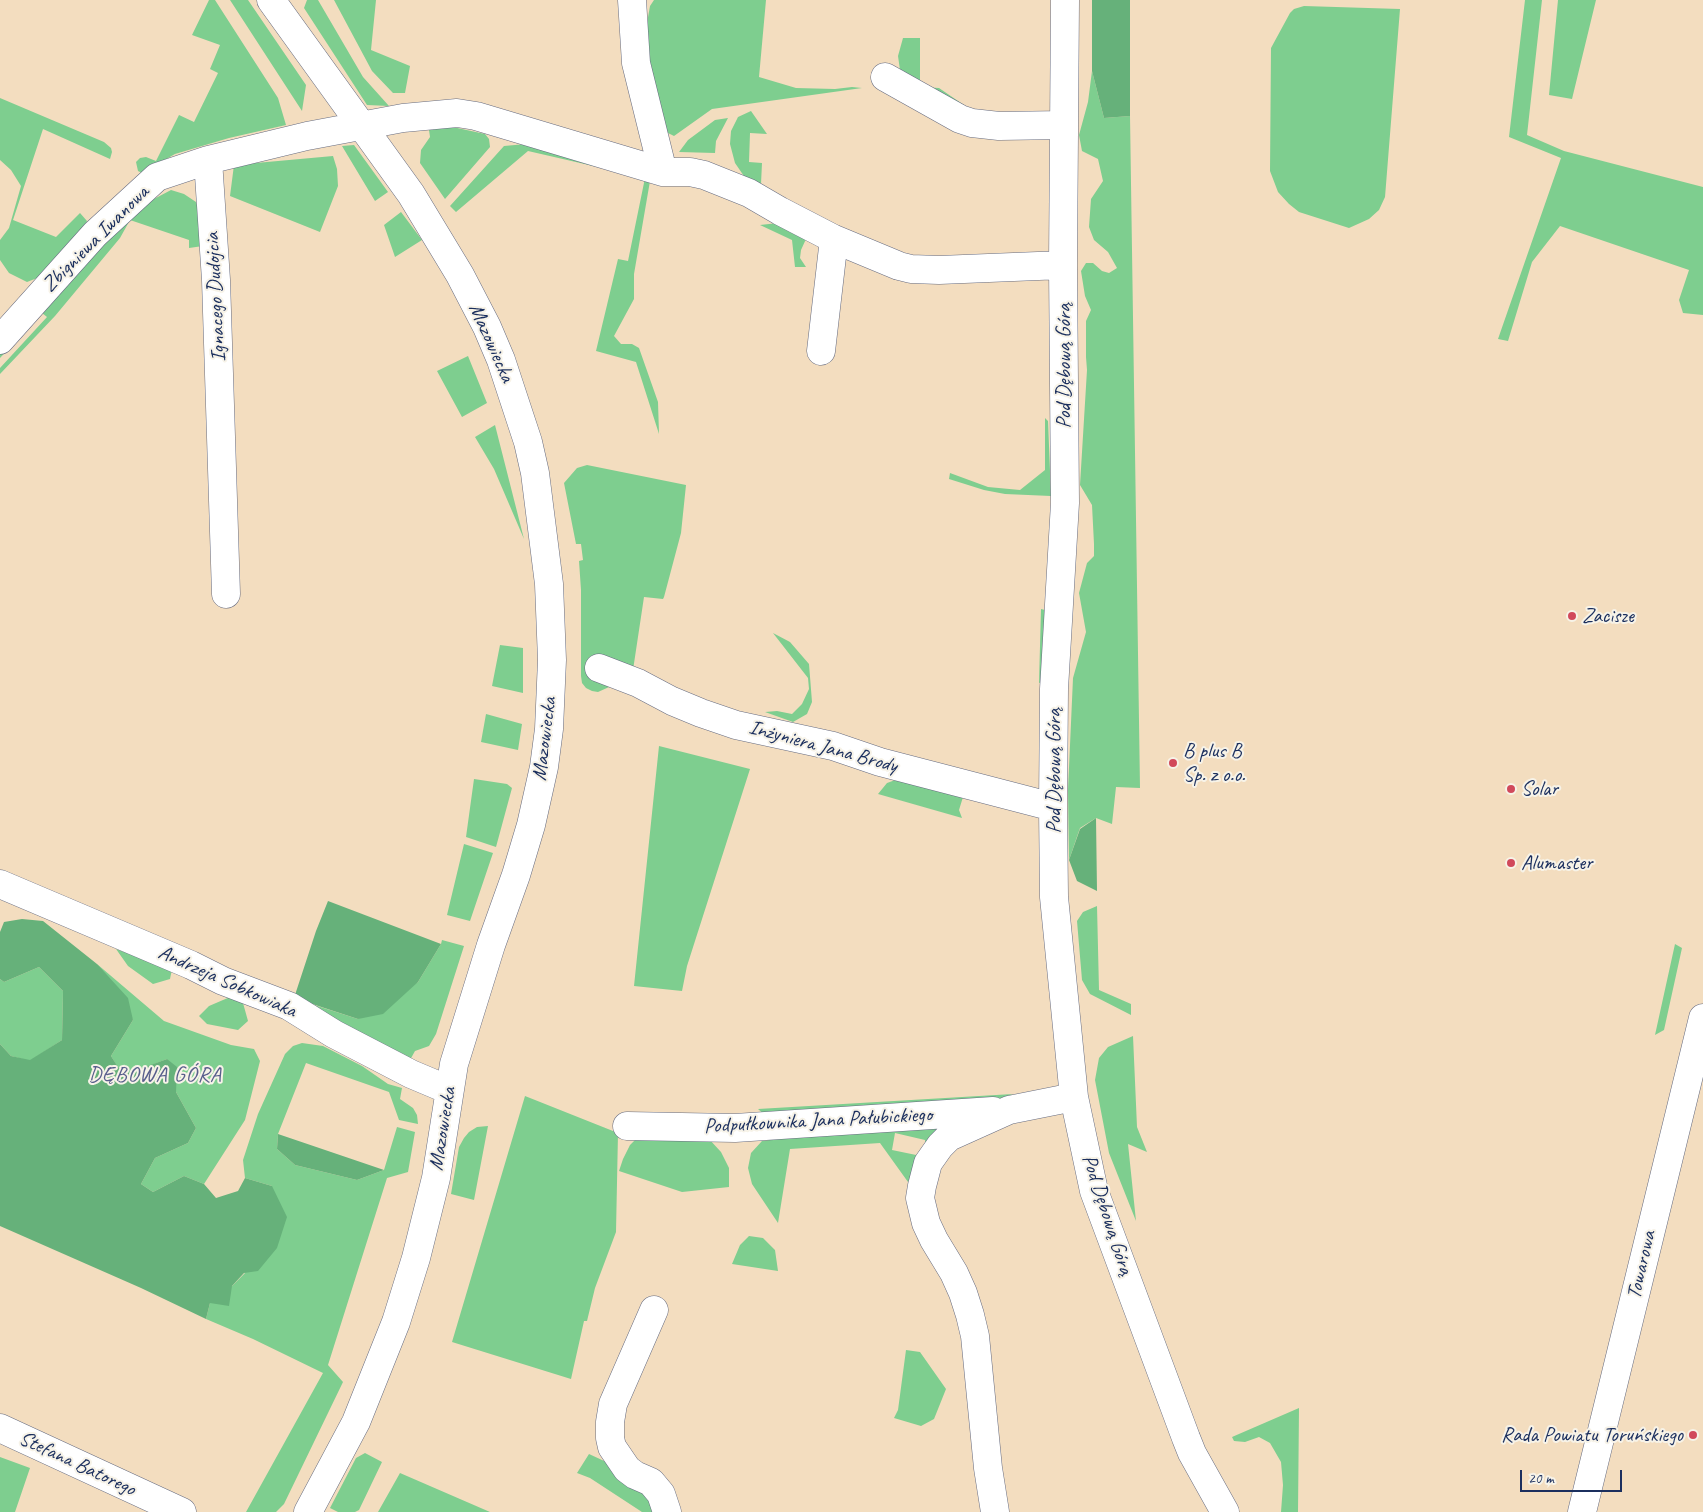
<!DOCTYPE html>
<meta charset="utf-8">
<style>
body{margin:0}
#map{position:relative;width:1703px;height:1512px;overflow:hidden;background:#f3ddbf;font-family:Caveat,sans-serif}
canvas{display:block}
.scale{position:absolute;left:1520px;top:1470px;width:102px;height:22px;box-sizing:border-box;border:2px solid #1b2f5e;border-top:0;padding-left:6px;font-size:15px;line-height:18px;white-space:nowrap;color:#1b2f5e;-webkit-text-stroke:4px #f7f3e8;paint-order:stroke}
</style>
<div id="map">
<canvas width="1703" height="1512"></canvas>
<div class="scale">20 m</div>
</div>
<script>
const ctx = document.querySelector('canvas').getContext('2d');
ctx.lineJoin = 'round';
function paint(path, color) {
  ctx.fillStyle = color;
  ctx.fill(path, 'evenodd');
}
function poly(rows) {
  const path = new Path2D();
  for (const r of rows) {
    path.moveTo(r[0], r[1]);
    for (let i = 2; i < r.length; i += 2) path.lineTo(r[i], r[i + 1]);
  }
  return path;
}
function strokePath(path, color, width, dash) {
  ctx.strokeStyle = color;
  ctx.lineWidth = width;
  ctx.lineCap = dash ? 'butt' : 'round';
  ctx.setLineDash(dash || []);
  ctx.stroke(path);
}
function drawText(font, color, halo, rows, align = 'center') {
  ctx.font = font + ' Caveat,sans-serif';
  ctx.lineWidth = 4;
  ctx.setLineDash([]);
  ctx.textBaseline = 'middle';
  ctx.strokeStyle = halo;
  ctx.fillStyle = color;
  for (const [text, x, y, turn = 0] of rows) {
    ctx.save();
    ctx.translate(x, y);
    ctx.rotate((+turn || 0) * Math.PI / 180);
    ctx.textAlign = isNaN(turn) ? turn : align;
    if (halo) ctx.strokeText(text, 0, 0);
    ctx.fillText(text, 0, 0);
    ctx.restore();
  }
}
paint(poly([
 [209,0,215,0,278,98,286,125,229,138,175,154,142,173,138,171,136,162,140,158,146,157,156,161,179,115,194,122,218,73,210,69,220,45,192,35],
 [230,0,248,0,306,85,302,111],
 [307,0,318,0,363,77,389,106,367,105,304,8],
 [334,0,376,0,371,50,410,66,405,93,393,93,372,71],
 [654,0,766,0,759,77,796,88,835,89,852,87,862,88,712,109,674,136,666,132,656,109,645,34,650,6],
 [1525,0,1542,0,1527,135,1564,151,1703,187,1703,315,1683,313,1679,300,1689,270,1560,226,1532,262,1508,341,1498,339,1561,158,1509,137],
 [1558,0,1596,0,1572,99,1549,95],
 [1304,6,1400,9,1385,197,1379,210,1369,219,1349,228,1299,212,1289,204,1278,192,1270,171,1271,48,1290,13,1294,9],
 [903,38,920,38,920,87,939,88,980,116,910,86,900,70,898,56],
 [1092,71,1104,118,1130,116,1140,788,1116,787,1112,824,1096,818,1080,828,1069,860,1068,790,1073,678,1086,632,1079,593,1087,563,1094,556,1094,544,1092,505,1080,485,1087,370,1086,357,1086,321,1091,310,1085,296,1081,271,1086,263,1093,263,1102,271,1109,273,1117,268,1108,252,1094,240,1089,227,1091,199,1103,181,1098,159,1082,151,1079,135,1088,102],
 [0,98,104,142,111,148,112,152,110,159,43,129,13,220,56,237,80,213,87,221,80,237,45,275,27,282,9,273,0,260,0,240,9,228,21,186,11,170,0,160],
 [751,111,767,134,750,133,749,162,762,163,761,184,824,221,748,182,735,163,730,144,731,131,738,117],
 [728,118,716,141,715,153,679,152,688,140,715,120],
 [448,126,485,134,489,139,490,147,445,199,420,163,421,150,430,137,429,130],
 [526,144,628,174,528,151,456,212,450,206,504,146],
 [354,145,388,192,375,201,342,146],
 [333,156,337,169,338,186,320,232,230,196,234,165],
 [645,178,650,181,634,274,634,299,614,336,621,344,632,344,639,348,658,402,659,434,636,362,596,351,618,259,628,261],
 [171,190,184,194,196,202,201,216,203,246,189,248,189,240,130,220,120,238,55,316,0,374,0,368,47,317,42,313,0,358,0,352,135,209],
 [401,212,422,240,395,257,384,225],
 [778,223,806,239,801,250,800,258,806,267,795,267,792,240,760,225],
 [468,356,487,403,462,417,437,371],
 [1045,418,1048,421,1051,496,1005,494,984,490,949,479,950,473,988,487,1020,490,1045,470],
 [495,425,524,539,494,469,475,437],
 [587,465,686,485,681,533,664,597,663,599,644,597,633,670,618,683,598,692,592,691,586,688,582,683,581,676,581,590,579,561,583,560,581,544,576,544,564,483,577,468],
 [1041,609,1049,611,1045,681,1039,683],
 [773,633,790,642,809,664,812,702,807,714,793,722,765,712,777,711,792,714,802,704,809,689,808,678],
 [500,645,523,648,523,693,492,686],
 [486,714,522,724,518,750,481,742],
 [659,746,750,769,687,966,682,991,634,986],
 [474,779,507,784,512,788,496,847,466,837],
 [898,779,963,797,959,810,962,818,878,794,887,783],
 [464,844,493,853,470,921,447,915],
 [1097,906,1099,990,1131,1004,1131,1015,1090,994,1082,980,1077,921,1083,912],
 [442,940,464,946,436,1034,429,1046,415,1051,410,1060,370,1047,305,1002,358,1019,418,982,441,944],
 [1675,944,1682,948,1664,1030,1655,1035],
 [116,949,172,969,170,979,153,984,128,966],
 [97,964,164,1021,231,1045,254,1049,260,1061,245,1120,204,1184,184,1176,153,1192,141,1184,155,1158,188,1143,196,1128,176,1092,167,1059,123,1076,111,1056,133,1020],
 [39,967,63,991,62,1040,30,1061,11,1056,0,1044,0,979,4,982],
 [230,997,243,1003,248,1021,238,1030,207,1024,199,1016,209,1006],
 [1133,1036,1137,1127,1147,1152,1128,1144,1136,1221,1109,1153,1095,1080,1099,1058,1108,1047],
 [302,1043,323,1046,362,1066,388,1084,402,1088,400,1099,413,1108,417,1115,418,1124,399,1120,389,1092,306,1063,278,1134,277,1149,295,1165,357,1180,384,1170,397,1127,415,1132,408,1172,387,1178,328,1365,343,1382,284,1504,276,1512,246,1512,323,1373,253,1339,206,1319,210,1303,232,1286,245,1273,272,1186,245,1178,243,1160,258,1114,285,1054,293,1046],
 [1013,1094,983,1104,766,1116,758,1109],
 [525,1096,618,1133,616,1232,595,1288,587,1321,584,1321,571,1379,452,1342],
 [941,1117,936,1141,925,1142,925,1140,895,1133,892,1150,921,1156,908,1182,880,1143,790,1149,778,1223,752,1184,748,1168,751,1153,762,1141],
 [488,1126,474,1200,451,1194,459,1147,464,1138,469,1132,477,1127],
 [640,1135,709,1139,721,1152,729,1168,729,1187,682,1192,619,1171,623,1159,630,1145],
 [749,1236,763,1238,775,1250,778,1271,732,1264,740,1245],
 [906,1350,920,1352,946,1389,934,1419,921,1426,894,1418,898,1410],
 [1299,1408,1298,1512,1281,1512,1283,1485,1281,1462,1270,1443,1259,1437,1245,1442,1234,1441,1232,1437],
 [365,1453,382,1462,359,1510,355,1512,338,1512,330,1508,356,1458],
 [589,1454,615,1466,653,1496,656,1512,642,1512,590,1478,577,1473],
 [0,1457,30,1468,15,1512,0,1512],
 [400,1473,490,1512,378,1512]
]), '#7ece8f');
paint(poly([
 [1092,0,1130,0,1130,116,1104,118,1092,71],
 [1096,818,1097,891,1077,881,1069,860,1080,829],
 [328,901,441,944,418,982,383,1014,358,1019,294,998,316,931],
 [22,919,43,921,97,964,128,998,133,1020,111,1056,123,1075,167,1059,177,1067,176,1092,196,1128,188,1143,155,1158,141,1184,153,1192,184,1176,204,1184,216,1198,238,1191,245,1178,272,1186,287,1217,277,1248,258,1271,244,1273,232,1286,229,1306,210,1303,206,1319,141,1288,0,1226,0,1044,11,1056,30,1060,62,1040,63,991,39,967,4,982,0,979,0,932,4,922],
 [278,1134,384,1170,357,1180,295,1165,277,1149]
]), '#66b17a');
const minor = poly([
 [271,0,411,194,460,275,487,327,501,360,528,442,535,473,549,584,552,660,549,729,544,767,531,825,516,875,491,945,454,1064,436,1178,416,1258,396,1322,356,1422,308,1512],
 [632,0,636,63,663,172],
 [1065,0,1063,265,1065,503,1054,689,1053,807,1054,897,1074,1097,1094,1191,1186,1438,1192,1453,1225,1512],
 [885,77,960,119,972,123,999,126,1064,125],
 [0,340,95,234,157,177,208,160],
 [821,351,834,239],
 [226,594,216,280,208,160,307,136,403,118,457,113,476,116,663,172,690,172,704,175,749,193,780,211,834,239,899,266,911,269,939,270,1063,265],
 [599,668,638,683,672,701,701,713,736,725,833,746,880,762,1053,807],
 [0,884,191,965,223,981,289,1006,334,1034,411,1074,449,1090],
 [627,1126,735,1128,993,1111],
 [654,1310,613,1404,610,1422,610,1438,612,1447,627,1469,635,1475,651,1482,661,1494,667,1512],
 [0,1428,182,1512],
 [995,1512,988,1468,975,1336,970,1315,963,1293,954,1273,934,1240,926,1223,920,1198,922,1186,928,1163,940,1146,949,1137,1009,1110,1074,1097],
 [1582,1512,1703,1018]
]);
strokePath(minor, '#676c80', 29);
strokePath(minor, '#fff', 28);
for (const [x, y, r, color] of [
 [1572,616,5,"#d1495b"],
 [1173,763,5,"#d1495b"],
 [1511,789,5,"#d1495b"],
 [1511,863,5,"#d1495b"],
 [1693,1435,5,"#d1495b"]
]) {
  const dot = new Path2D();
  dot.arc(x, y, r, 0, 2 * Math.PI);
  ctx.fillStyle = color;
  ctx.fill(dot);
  strokePath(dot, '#f7f3e8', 2);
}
drawText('21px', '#1b2f5e', '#f7f3e8', [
 ["Zbigniewa Iwanowa",96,239,-45],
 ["Ignacego Dudojcia",216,297,-93],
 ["Mazowiecka",491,343,66],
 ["Pod Dębową Górą",1064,366,-90],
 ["Mazowiecka",545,739,-83],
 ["Inżyniera Jana Brody",823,747,15],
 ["Pod Dębową Górą",1054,771,-90],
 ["Andrzeja Sobkowiaka",227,982,24],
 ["Podpułkownika Jana Pałubickiego",818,1121,-3],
 ["Mazowiecka",443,1129,-81],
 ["Pod Dębową Górą",1107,1215,72],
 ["Towarowa",1642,1265,-77],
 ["Stefana Batorego",77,1464,25]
]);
drawText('21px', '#1b2f5e', '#f7f3e8', [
 ["Zacisze",1582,616],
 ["B plus B",1183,751],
 ["Sp. z o.o.",1183,775],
 ["Solar",1521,789],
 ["Alumaster",1521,863],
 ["Rada Powiatu Toruńskiego",1683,1435,"right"]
], 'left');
ctx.letterSpacing = '1px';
drawText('22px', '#585e8c', '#f7f3e8', [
 ["DĘBOWA GÓRA",155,1075]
]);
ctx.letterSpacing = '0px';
</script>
